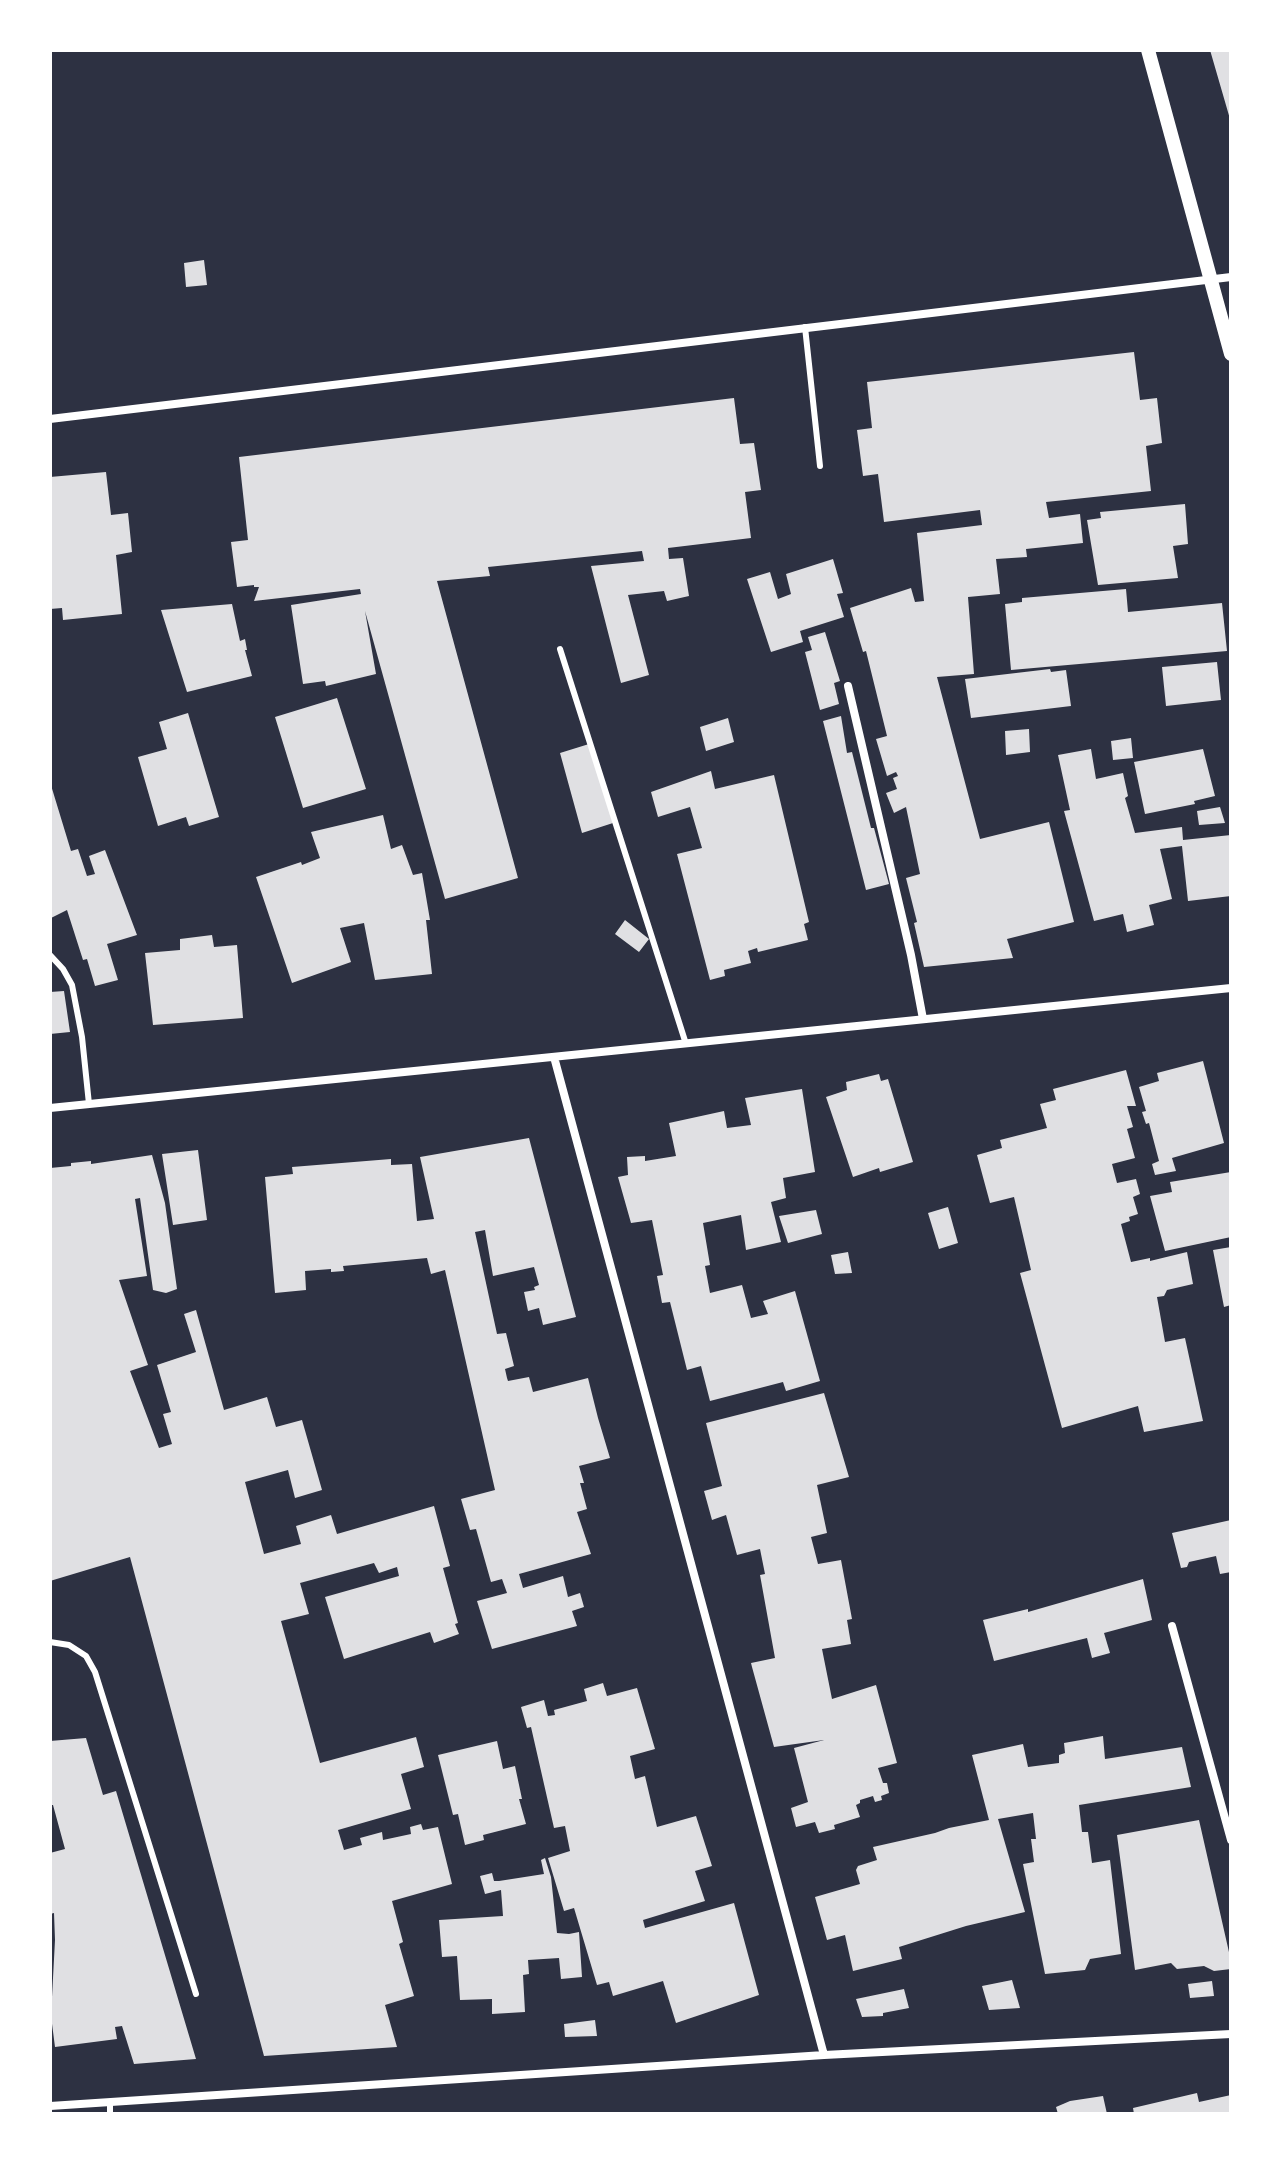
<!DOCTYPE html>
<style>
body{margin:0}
#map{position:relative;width:1281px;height:2164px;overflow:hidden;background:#2d3142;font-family:Mulish,sans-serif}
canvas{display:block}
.frame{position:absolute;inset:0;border:52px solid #fff;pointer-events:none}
</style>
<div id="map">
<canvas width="1281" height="2164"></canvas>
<div class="frame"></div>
</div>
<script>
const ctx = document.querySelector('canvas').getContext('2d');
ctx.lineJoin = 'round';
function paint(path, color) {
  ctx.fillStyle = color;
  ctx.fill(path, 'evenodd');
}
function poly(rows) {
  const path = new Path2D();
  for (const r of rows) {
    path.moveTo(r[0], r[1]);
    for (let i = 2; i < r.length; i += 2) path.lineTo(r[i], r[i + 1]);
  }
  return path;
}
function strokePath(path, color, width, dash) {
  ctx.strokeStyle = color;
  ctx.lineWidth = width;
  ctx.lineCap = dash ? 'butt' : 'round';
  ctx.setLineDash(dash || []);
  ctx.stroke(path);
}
paint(poly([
 [1210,50,1231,50,1231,119,1230,119],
 [204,260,207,285,186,287,184,263],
 [1134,352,1140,400,1157,398,1162,443,1146,446,1151,491,1046,502,1049,518,1080,514,1083,543,1026,549,1027,557,996,559,1000,594,968,597,974,674,937,677,980,839,1049,822,1074,922,1007,939,1013,958,924,967,914,923,917,922,906,878,920,874,906,807,894,813,886,793,897,789,893,778,898,776,896,772,887,776,876,739,887,736,866,651,863,652,850,608,911,588,915,602,924,601,917,533,982,525,980,510,884,522,878,474,863,476,857,430,872,428,867,382],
 [734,398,740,444,754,443,761,490,745,492,751,538,668,548,669,559,683,558,689,596,667,601,664,591,628,595,649,675,621,683,591,566,644,561,642,551,488,567,490,576,437,581,518,878,445,899,365,611,376,674,326,686,325,681,303,684,291,605,361,594,360,589,254,601,259,587,254,587,254,585,237,587,231,542,248,540,239,457],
 [106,472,111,515,128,513,132,552,116,555,122,614,63,620,62,608,50,609,50,477],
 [1185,504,1188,544,1173,546,1178,578,1098,585,1087,520,1101,518,1100,512],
 [833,559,843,593,837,594,844,617,800,631,803,642,771,652,747,579,770,572,778,599,791,594,786,574],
 [1126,589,1128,612,1222,603,1227,651,1011,670,1005,604,1022,602,1022,598],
 [232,604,240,641,245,639,247,650,245,650,252,676,187,692,161,610],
 [825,632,840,681,834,683,839,704,820,710,805,652,812,650,808,637],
 [1217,662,1221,700,1166,706,1162,667],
 [1050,669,1051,672,1066,670,1071,706,971,718,965,679],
 [337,698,366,789,303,808,275,717],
 [188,713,219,817,189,826,186,817,158,826,138,757,167,749,159,722],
 [841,716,847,753,852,752,871,828,874,828,889,884,866,890,823,721],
 [728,718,734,742,706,751,700,727],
 [1029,729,1030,752,1006,755,1005,731],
 [1131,738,1133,758,1113,760,1111,741],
 [589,744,613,823,582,833,560,753],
 [1091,749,1096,779,1123,773,1128,796,1125,798,1135,833,1182,827,1183,840,1231,835,1231,896,1188,901,1182,846,1160,849,1172,899,1149,905,1154,925,1127,932,1123,914,1094,921,1064,811,1070,810,1058,755],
 [1203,749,1215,796,1194,801,1195,804,1145,814,1134,762],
 [711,771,715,789,774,775,809,922,804,924,808,940,758,952,757,948,748,951,751,963,724,970,725,976,710,980,677,854,702,848,690,807,658,817,651,792],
 [50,782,71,851,78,849,87,876,95,874,89,856,105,850,137,935,107,944,118,980,95,986,87,959,83,960,67,910,51,918,50,915],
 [1220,807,1225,823,1199,825,1197,811],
 [383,815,391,849,402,845,413,875,422,873,430,920,426,920,432,974,375,980,364,923,340,928,351,962,292,983,256,877,301,862,302,865,320,858,311,832],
 [625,920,649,939,639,952,615,934],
 [212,935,214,947,237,945,243,1018,153,1025,145,953,180,950,180,939],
 [64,991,70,1032,50,1034,50,992],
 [1203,1061,1224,1143,1172,1158,1176,1171,1155,1175,1152,1164,1159,1161,1149,1123,1146,1124,1142,1112,1146,1111,1139,1087,1159,1081,1157,1073],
 [1126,1070,1136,1106,1127,1106,1133,1127,1127,1129,1135,1158,1112,1164,1117,1183,1136,1179,1140,1194,1133,1197,1138,1214,1129,1217,1130,1221,1121,1224,1131,1262,1150,1258,1150,1261,1187,1252,1193,1284,1167,1290,1164,1296,1157,1297,1165,1342,1185,1338,1203,1421,1144,1432,1138,1406,1062,1428,1020,1273,1031,1270,1014,1197,990,1203,977,1155,1002,1148,1000,1140,1047,1128,1040,1104,1056,1100,1053,1089],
 [879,1074,881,1081,888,1079,913,1162,880,1172,879,1168,853,1177,826,1097,847,1090,846,1082],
 [802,1089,815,1172,783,1178,786,1198,771,1202,781,1242,746,1250,741,1215,703,1223,710,1265,705,1266,710,1293,742,1285,751,1318,768,1314,763,1301,795,1291,820,1381,786,1391,783,1382,710,1401,701,1366,687,1370,670,1302,662,1303,657,1276,663,1275,652,1220,631,1223,618,1177,628,1175,627,1157,645,1156,645,1161,676,1156,669,1123,724,1111,727,1128,751,1125,745,1098],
 [529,1138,576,1317,543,1325,539,1308,528,1311,524,1292,535,1290,534,1287,539,1285,534,1267,493,1276,485,1230,475,1232,497,1334,506,1333,514,1366,505,1369,507,1378,508,1381,529,1377,533,1392,588,1378,598,1418,610,1458,579,1466,584,1483,580,1483,587,1509,577,1512,591,1554,519,1574,523,1588,563,1576,568,1597,580,1593,584,1607,572,1611,577,1626,492,1649,477,1601,507,1593,502,1579,491,1582,476,1529,470,1530,461,1499,495,1490,445,1270,431,1274,427,1258,343,1266,344,1271,331,1272,331,1269,305,1271,306,1290,275,1293,265,1177,293,1174,292,1167,391,1159,391,1165,412,1164,417,1221,434,1219,420,1157],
 [198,1150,207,1220,173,1225,162,1154],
 [152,1155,165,1203,177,1289,166,1293,153,1290,140,1198,135,1199,147,1276,119,1280,148,1365,130,1371,159,1448,172,1444,163,1414,171,1412,157,1365,196,1352,184,1314,196,1310,224,1410,267,1397,276,1427,302,1420,322,1490,295,1498,288,1470,245,1482,264,1554,301,1544,296,1526,331,1515,337,1534,434,1506,450,1566,443,1568,458,1623,455,1624,459,1634,434,1643,430,1632,344,1659,325,1597,399,1576,397,1567,379,1573,374,1563,300,1583,309,1614,281,1621,320,1763,416,1737,424,1767,401,1774,411,1809,338,1830,344,1850,362,1845,360,1838,382,1832,383,1840,411,1834,410,1827,421,1824,423,1830,438,1827,452,1884,392,1901,403,1942,399,1944,414,1996,385,2005,397,2047,264,2056,130,1557,50,1581,50,1168,71,1166,71,1163,91,1161,91,1164],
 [1231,1172,1231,1237,1165,1251,1150,1196,1172,1192,1170,1182],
 [948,1207,958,1243,939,1249,928,1213],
 [816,1210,822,1234,788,1243,779,1216],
 [1231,1247,1231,1305,1224,1307,1213,1250],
 [848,1252,852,1273,835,1274,831,1255],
 [824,1393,849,1477,817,1485,827,1533,811,1537,818,1564,841,1560,852,1619,847,1620,851,1644,822,1649,832,1699,876,1685,897,1763,878,1768,883,1783,887,1783,889,1793,881,1796,882,1800,875,1802,873,1796,860,1800,860,1803,856,1805,860,1817,834,1825,835,1829,819,1833,815,1822,796,1827,791,1808,808,1802,794,1748,824,1740,774,1747,752,1667,751,1663,775,1658,760,1575,765,1574,760,1549,737,1555,726,1515,712,1520,704,1491,722,1486,706,1423],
 [1231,1520,1231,1572,1220,1574,1216,1556,1189,1562,1187,1567,1181,1568,1172,1533],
 [1143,1579,1152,1620,1104,1633,1110,1653,1092,1658,1087,1638,994,1661,983,1620,1028,1609,1028,1612],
 [603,1683,607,1696,637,1688,655,1749,630,1756,635,1779,645,1776,657,1827,696,1816,712,1866,695,1871,705,1901,643,1920,645,1928,734,1903,759,1995,676,2023,663,1981,613,1996,609,1982,597,1985,574,1908,564,1911,548,1858,570,1851,565,1826,554,1828,531,1727,527,1728,521,1707,544,1700,548,1716,555,1715,554,1710,587,1701,584,1689],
 [1103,1736,1105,1759,1182,1747,1191,1787,1079,1805,1082,1832,1088,1832,1092,1863,1110,1860,1121,1954,1090,1959,1085,1970,1045,1974,1023,1864,1034,1862,1031,1839,1036,1839,1033,1813,998,1819,1025,1912,966,1926,899,1947,902,1959,853,1971,845,1935,827,1940,815,1897,860,1884,856,1870,858,1866,877,1860,873,1847,935,1833,949,1828,989,1820,972,1755,1023,1744,1028,1767,1059,1763,1059,1755,1065,1753,1064,1743],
 [86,1738,103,1795,116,1791,196,2059,134,2064,122,2026,115,2027,117,2039,55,2047,51,2016,55,1940,54,1913,50,1914,50,1853,65,1849,53,1805,50,1805,50,1741],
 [497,1741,503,1769,515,1766,522,1799,519,1799,526,1824,483,1835,484,1840,465,1845,458,1814,453,1815,438,1755],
 [1199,1820,1231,1961,1231,1969,1214,1971,1204,1966,1177,1969,1171,1963,1135,1970,1117,1835],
 [545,1858,551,1877,557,1933,569,1934,579,1932,582,1977,561,1979,559,1958,528,1960,529,1974,523,1975,525,2012,492,2014,492,1999,460,2000,457,1956,442,1957,439,1920,503,1916,501,1890,485,1894,480,1876,492,1873,494,1881,499,1881,544,1874,541,1860],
 [1012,1980,1020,2008,989,2010,982,1986],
 [1212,1981,1214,1996,1190,1998,1188,1984],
 [904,1989,909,2008,883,2013,883,2016,862,2017,856,1999],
 [595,2020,597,2036,565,2037,564,2024],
 [1197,2093,1199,2102,1231,2095,1231,2114,1134,2114,1133,2108],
 [1103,2096,1107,2114,1058,2114,1056,2107,1070,2101]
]), '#e0e0e3');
strokePath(poly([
 [805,327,820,466],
 [560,649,686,1044],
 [50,955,63,969,72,985,82,1037,89,1104],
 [50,1642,69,1645,86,1656,95,1672,196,1994],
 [110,2114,110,2102]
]), '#fff', 6);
strokePath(poly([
 [50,419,1231,277],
 [848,686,911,955,923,1019],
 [554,1057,824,2055],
 [50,1108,1231,988],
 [1172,1626,1231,1840],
 [50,2106,824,2055,1231,2034]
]), '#fff', 8);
strokePath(poly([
 [1148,50,1231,354]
]), '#fff', 14);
</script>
